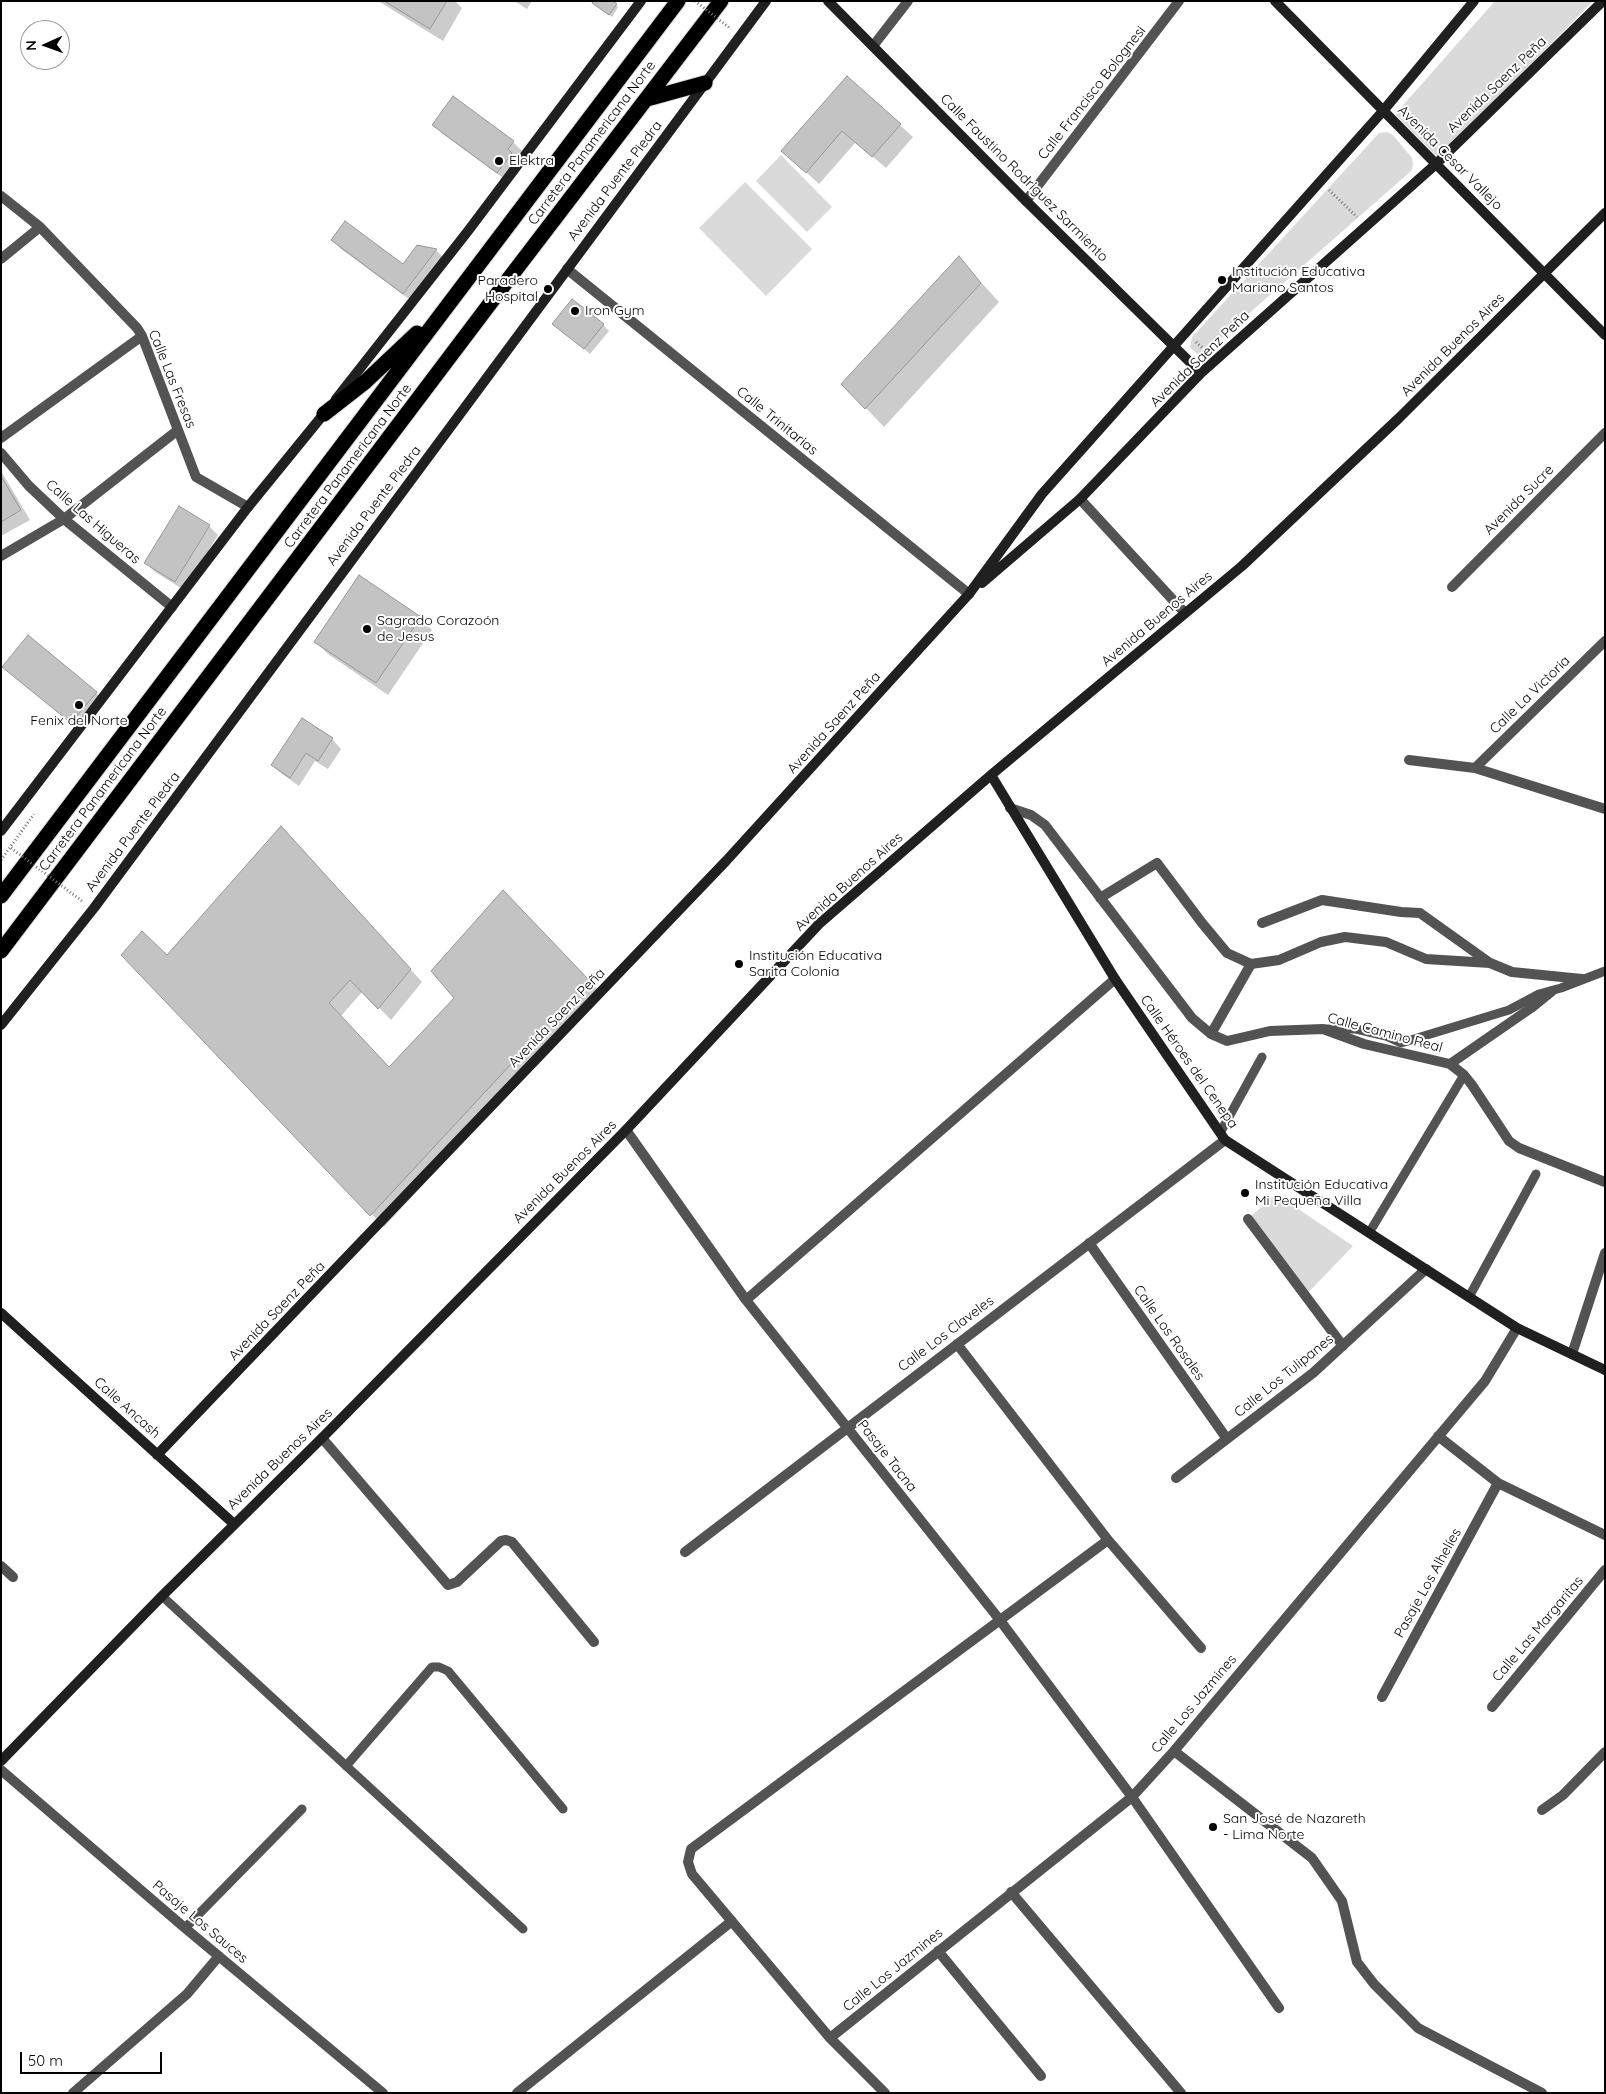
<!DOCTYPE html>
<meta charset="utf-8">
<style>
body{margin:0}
#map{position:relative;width:1606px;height:2094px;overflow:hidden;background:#fff;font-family:Quicksand,sans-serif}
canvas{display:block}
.frame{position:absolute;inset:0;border:2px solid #000;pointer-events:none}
.north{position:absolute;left:20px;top:20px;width:50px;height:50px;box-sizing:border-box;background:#fff;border:1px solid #999;border-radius:50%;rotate:268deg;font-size:14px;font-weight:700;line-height:20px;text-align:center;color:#000}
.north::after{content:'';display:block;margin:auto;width:18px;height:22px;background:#000;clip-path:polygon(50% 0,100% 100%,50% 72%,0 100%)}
.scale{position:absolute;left:20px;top:2052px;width:142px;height:22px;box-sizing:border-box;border:2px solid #000;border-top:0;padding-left:6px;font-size:15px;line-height:18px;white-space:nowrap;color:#000;-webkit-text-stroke:4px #fff;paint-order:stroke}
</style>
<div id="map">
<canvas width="1606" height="2094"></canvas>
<div class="frame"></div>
<div class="north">N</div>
<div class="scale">50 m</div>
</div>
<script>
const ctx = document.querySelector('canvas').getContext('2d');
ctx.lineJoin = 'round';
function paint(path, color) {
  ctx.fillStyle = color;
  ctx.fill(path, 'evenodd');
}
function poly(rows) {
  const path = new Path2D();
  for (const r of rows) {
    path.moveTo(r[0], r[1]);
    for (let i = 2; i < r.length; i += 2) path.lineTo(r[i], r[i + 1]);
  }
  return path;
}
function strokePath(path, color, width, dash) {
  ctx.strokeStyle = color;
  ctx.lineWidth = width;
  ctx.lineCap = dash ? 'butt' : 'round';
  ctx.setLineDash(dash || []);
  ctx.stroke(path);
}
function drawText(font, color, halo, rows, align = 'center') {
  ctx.font = font + ' Quicksand,sans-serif';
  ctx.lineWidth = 4;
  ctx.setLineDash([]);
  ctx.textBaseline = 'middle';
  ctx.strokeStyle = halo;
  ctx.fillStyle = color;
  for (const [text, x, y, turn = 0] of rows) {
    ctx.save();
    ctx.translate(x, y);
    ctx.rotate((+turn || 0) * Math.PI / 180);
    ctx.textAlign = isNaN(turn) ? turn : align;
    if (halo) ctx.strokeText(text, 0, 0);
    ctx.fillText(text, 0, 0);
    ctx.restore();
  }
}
paint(poly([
 [1495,1,1593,1,1440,157,1435,155,1396,115,1397,112],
 [1387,132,1393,135,1412,158,1413,165,1411,171,1204,353,1197,354,1190,347,1192,337,1379,133],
 [781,155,832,207,807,232,756,181],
 [745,182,812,249,766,296,699,228],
 [1276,1194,1353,1246,1305,1296,1248,1219]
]), '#dadada');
paint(poly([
 [378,1,455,1,462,8,443,41],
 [514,1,532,1,527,9],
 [616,5,618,7,612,17,596,6],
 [847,77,913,137,886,168,856,142,819,184,783,151],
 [434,125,513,142,522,151,507,181,443,134],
 [332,240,403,266,436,250,445,259,413,302,341,249],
 [959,258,999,302,884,427,843,384],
 [554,324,603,325,609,331,590,354],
 [1,471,30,520,1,536],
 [209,526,218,535,184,590,155,572,146,563],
 [420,617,432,630,388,695,328,654,316,642],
 [13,676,96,693,105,702,81,731],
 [332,739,341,749,328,769,315,761,299,786,282,774,273,765],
 [293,840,422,982,391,1020,363,991,341,1016,390,1068,456,998,516,904,601,993,384,1227,122,955,167,956]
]), '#0003');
const building = poly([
 [384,1,447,1,430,29,384,1],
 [593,1,613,1,617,4,609,15,592,3,593,1],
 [847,76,901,124,872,157,842,131,806,173,781,151,847,76],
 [453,96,514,141,508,149,512,153,497,173,432,125,453,96],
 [345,221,403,264,417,245,437,249,403,294,331,240,345,221],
 [959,256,981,283,865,409,841,384,959,256],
 [572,299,604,324,584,349,552,324,572,299],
 [1,476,21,510,1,522,1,476],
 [179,506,210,525,175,582,144,563,179,506],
 [359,575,421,617,376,683,314,642,359,575],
 [28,635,97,692,71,723,2,667,28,635],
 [302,718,333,738,318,761,306,753,290,778,271,765,302,718],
 [281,826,411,969,378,1009,350,980,329,1003,389,1067,454,998,431,971,503,890,589,980,370,1216,121,955,142,931,167,955,281,826]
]);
paint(building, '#c3c3c3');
strokePath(building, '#979797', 1);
const highway = poly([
 [647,99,705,83],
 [324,414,365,382,417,333],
 [1,896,678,1],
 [1,951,504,285,721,1]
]);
strokePath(highway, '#dbdbdb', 17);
strokePath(poly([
 [1329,190,1357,217],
 [1196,342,1206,351],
 [1,860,34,814]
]), '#757575', 3, [1, 2.5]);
strokePath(poly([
 [1326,1029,1356,1029,1386,1036,1401,1043,1509,1010,1539,994,1561,988,1605,971],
 [1220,1133,1262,1057],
 [1369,1233,1464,1075],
 [1469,1297,1536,1174],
 [162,1596,523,1929],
 [346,1766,432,1667,439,1667,448,1671,563,1809],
 [185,1928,302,1809]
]), '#535353', 9);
strokePath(poly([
 [873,46,908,1],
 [1,196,40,227,137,328,142,336,196,477,248,507],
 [1026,201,1179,1],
 [1,259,40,227],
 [567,269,969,594],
 [1,438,142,336],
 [1,453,29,486,64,519,172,607],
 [1080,499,1185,613],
 [1,556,64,519,178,430],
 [1452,587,1605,433],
 [1409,760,1475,768,1605,809],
 [1475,768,1605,641],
 [1010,808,1031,815,1045,825,1192,1018,1211,1034,1227,1041,1270,1031,1323,1029,1364,1044,1450,1064,1464,1075,1472,1085,1509,1141,1519,1148,1605,1182],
 [1100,898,1157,863,1202,923,1227,953,1251,964,1279,960,1321,942,1345,937,1386,942,1426,959,1490,963],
 [1262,923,1322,900,1401,912,1420,913,1490,963,1512,972,1582,979],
 [1211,1034,1251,964],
 [1450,1064,1531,1008,1552,991],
 [626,1130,746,1300,999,1619,1132,1797,1279,2008],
 [1248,1219,1343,1346],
 [1089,1243,1227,1439],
 [746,1300,1115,979],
 [957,1344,1108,1540,1201,1648],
 [1572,1354,1605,1253],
 [1438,1436,1498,1483,1605,1535],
 [322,1438,448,1585,457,1582,501,1541,506,1540,512,1542,594,1642],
 [1176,1478,1313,1373,1426,1269],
 [685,1552,1225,1140],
 [1,1566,13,1577],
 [1382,1697,1498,1483],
 [1492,1707,1605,1570],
 [1174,1751,1312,1858,1342,1901,1357,1962,1374,1984,1418,2028,1542,2093],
 [1,1770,185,1928,383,2093],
 [1542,1810,1563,1795,1605,1752],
 [1011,1892,1181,2093],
 [938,1951,1041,2076],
 [830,2038,1132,1797,1174,1751,1485,1381,1517,1328],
 [73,2093,187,1994,219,1956],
 [517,2093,732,1921],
 [885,2093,830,2038,692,1874,688,1862,691,1849,1108,1540]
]), '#535353', 10);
strokePath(poly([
 [828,1,1026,201,1201,373],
 [1275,1,1605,335],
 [336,399,468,231,641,1],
 [982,583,1080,499,1201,373,1436,164,1603,1],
 [991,775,1115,979,1225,1140,1517,1328,1605,1370],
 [1,831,248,507,327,410],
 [1,1025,94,908,766,1],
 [1,1313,234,1524],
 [157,1455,726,861,969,594,1042,494,1383,111,1474,1],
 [1,1761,162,1596,322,1438,626,1130,819,924,991,775,1242,566,1399,418,1605,213]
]), '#202020', 10);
strokePath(highway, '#000', 15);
strokePath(poly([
 [695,1,731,29],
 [11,848,82,901]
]), '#757575', 3, [1, 2.5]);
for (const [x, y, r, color] of [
 [499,161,5,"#000"],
 [1222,280,5,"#000"],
 [548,289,5,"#000"],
 [575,311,5,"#000"],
 [367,629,5,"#000"],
 [79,705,5,"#000"],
 [739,964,5,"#000"],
 [1245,1193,5,"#000"],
 [1213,1827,5,"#000"]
]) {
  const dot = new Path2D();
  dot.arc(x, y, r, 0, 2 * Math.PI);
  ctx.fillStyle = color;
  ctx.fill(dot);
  strokePath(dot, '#fff', 2);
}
drawText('14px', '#000', '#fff', [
 ["Avenida Saenz Peña",1497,85,-44],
 ["Calle Francisco Bolognesi",1092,93,-52],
 ["Carretera Panamericana Norte",592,143,-53],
 ["Avenida Cesar Vallejo",1450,158,45],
 ["Calle Faustino Rodriguez Sarmiento",1024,178,45],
 ["Avenida Puente Piedra",615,181,-53],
 ["Avenida Buenos Aires",1453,345,-45],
 ["Avenida Saenz Peña",1200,359,-44],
 ["Calle Las Fresas",172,379,68],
 ["Calle Trinitarias",777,421,39],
 ["Carretera Panamericana Norte",348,466,-53],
 ["Avenida Sucre",1519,500,-45],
 ["Avenida Puente Piedra",374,506,-53],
 ["Calle Las Higueras",93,522,41],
 ["Avenida Buenos Aires",1157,619,-40],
 ["Calle La Victoria",1530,695,-44],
 ["Avenida Saenz Peña",834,723,-48],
 ["Carretera Panamericana Norte",103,789,-53],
 ["Avenida Puente Piedra",133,832,-53],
 ["Avenida Buenos Aires",849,882,-42],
 ["Avenida Saenz Peña",557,1018,-46],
 ["Calle Camino Real",1385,1033,15],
 ["Calle Héroes del Cenepa",1189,1062,55],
 ["Avenida Buenos Aires",565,1172,-45],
 ["Avenida Saenz Peña",277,1311,-46],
 ["Calle Los Rosales",1169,1333,55],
 ["Calle Los Claveles",946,1334,-37],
 ["Calle Los Tulipanes",1284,1376,-39],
 ["Calle Ancash",127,1408,42],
 ["Pasaje Tacna",887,1456,52],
 ["Avenida Buenos Aires",280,1459,-44],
 ["Pasaje Los Alhelíes",1428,1583,-61],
 ["Calle Las Margaritas",1538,1629,-50],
 ["Calle Los Jazmines",1194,1704,-50],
 ["Pasaje Los Sauces",200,1922,40],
 ["Calle Los Jazmines",893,1970,-39]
]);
drawText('14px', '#000', '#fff', [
 ["Elektra",509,161],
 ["Institución Educativa",1232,272],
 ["Mariano Santos",1232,288],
 ["Paradero",538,281,"right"],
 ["Hospital",538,297,"right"],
 ["Iron Gym",585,311],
 ["Sagrado Corazoón",377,621],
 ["de Jesus",377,637],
 ["Fenix del Norte",79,721,"center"],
 ["Institución Educativa",749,956],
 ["Sarita Colonia",749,972],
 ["Institución Educativa",1255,1185],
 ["Mi Pequeña Villa",1255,1201],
 ["San José de Nazareth",1223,1819],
 ["- Lima Norte",1223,1835]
], 'left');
</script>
